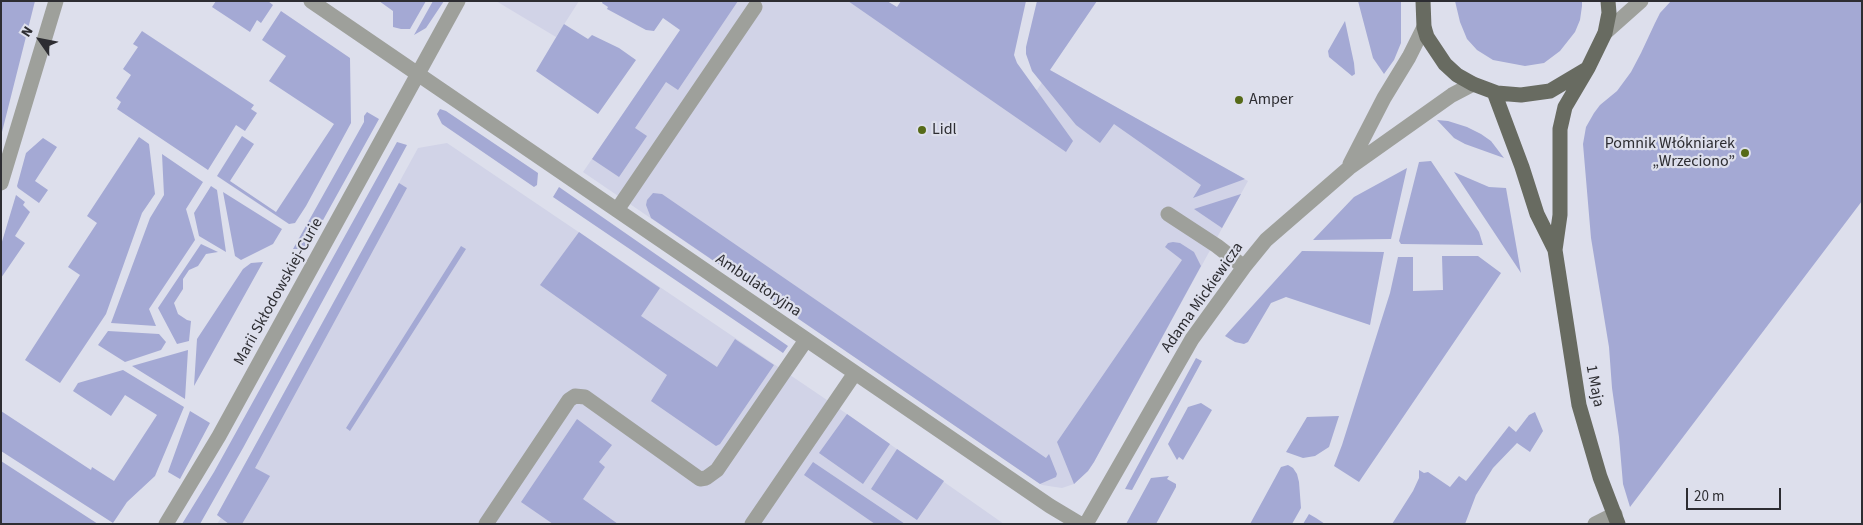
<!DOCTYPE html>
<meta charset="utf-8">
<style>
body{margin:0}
#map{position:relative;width:1863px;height:525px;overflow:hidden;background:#dddfec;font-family:"Source Sans 3",sans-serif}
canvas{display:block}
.frame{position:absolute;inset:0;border:2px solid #2d2d32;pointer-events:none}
.north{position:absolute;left:15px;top:15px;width:50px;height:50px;-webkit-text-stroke:4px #dddfec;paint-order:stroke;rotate:303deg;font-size:14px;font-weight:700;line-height:20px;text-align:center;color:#2d2d32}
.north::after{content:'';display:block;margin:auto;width:18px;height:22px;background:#2d2d32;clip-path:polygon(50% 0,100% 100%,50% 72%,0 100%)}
.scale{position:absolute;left:1686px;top:488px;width:95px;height:22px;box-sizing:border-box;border:2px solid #2d2d32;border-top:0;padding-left:6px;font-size:15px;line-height:18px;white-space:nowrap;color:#2d2d32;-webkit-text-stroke:4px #dddfec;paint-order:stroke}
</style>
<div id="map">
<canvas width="1863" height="525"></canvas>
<div class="frame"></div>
<div class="north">N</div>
<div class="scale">20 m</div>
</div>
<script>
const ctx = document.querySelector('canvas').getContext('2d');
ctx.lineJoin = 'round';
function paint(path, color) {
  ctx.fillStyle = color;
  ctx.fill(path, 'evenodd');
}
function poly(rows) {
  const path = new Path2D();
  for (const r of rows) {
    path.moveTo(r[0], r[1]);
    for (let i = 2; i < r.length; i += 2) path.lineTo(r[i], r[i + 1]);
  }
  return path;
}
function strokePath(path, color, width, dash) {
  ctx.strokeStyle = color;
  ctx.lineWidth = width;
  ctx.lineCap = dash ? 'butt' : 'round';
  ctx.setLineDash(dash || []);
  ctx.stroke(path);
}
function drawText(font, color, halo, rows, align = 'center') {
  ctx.font = font + ' "Source Sans 3",sans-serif';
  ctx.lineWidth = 4.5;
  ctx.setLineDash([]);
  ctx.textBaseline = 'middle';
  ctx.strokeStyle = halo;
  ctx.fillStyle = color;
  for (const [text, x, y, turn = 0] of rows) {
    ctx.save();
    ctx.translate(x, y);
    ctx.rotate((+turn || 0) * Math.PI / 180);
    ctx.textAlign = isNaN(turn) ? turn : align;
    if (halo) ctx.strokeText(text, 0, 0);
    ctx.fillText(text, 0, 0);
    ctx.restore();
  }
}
paint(poly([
 [496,1,579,1,556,37],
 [701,1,887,1,942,38,1037,90,1050,70,1248,181,1094,462,1088,471,1074,484,1062,488,1042,485,583,172],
 [447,143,824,398,1004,524,217,524,221,518,217,515,418,148]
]), '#d1d3e7');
paint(poly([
 [1,1,35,1,1,136],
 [216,1,268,1,273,5,261,23,257,20,250,32,212,7],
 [379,1,426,1,410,29,401,29,393,27,393,11],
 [433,1,444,1,426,28,414,35],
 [603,1,738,1,678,90,666,82,635,128,647,136,619,177,592,159,680,30,663,18,654,31,646,30,607,9,608,7,602,3],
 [848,1,887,1,897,7,901,1,1026,1,1014,55,1017,63,1073,141,1066,152],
 [1037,1,1097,1,1050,70,1245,179,1193,198,1201,185,1114,124,1100,143,1076,125,1032,71,1026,54,1026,47],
 [1358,1,1401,1,1401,43,1394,60,1384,74,1373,58],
 [1455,1,1582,1,1582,6,1580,20,1575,32,1560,51,1544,63,1525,66,1493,60,1477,50,1467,39,1460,22],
 [1671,1,1862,1,1862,201,1630,507,1623,484,1619,437,1612,388,1609,347,1591,238,1583,144,1586,127,1594,113,1600,105,1617,91,1631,72,1641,53,1655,23,1660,13],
 [281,11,350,58,351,123,306,206,295,223,289,224,217,176,242,136,254,144,230,181,276,212,334,124,269,81,286,56,262,40],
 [1345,21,1354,63,1355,74,1352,76,1329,57,1328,51],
 [564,24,588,39,592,35,619,48,636,60,598,114,536,71],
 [142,31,254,105,251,109,257,113,245,131,236,125,208,170,117,109,121,102,116,98,131,75,123,69,138,47,133,44],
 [440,109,446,111,538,173,537,185,534,187,442,124,437,114],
 [367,112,379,119,307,249,293,249,364,122,364,116],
 [1437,120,1448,121,1467,127,1481,134,1491,141,1504,158,1465,144,1454,138],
 [139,137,149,144,155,194,142,213,106,314,60,383,25,360,80,275,68,267,97,223,87,216],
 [43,138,57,147,35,181,48,190,39,203,18,188,17,186,26,153],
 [397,142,407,145,243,448,200,524,182,524,214,472],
 [162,154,203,182,186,209,195,240,149,309,156,326,111,323,150,218,164,195],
 [1431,161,1479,232,1483,245,1401,244,1399,241,1419,162],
 [1407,168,1391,239,1313,240,1354,197],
 [1454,172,1489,187,1506,188,1521,273],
 [399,183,407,188,255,468,270,476,242,524,229,524,217,515],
 [211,186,217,190,226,252,199,236,194,213],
 [559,187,788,346,783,353,553,197],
 [223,192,282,229,273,244,241,260,235,256],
 [653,193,662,194,1046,458,1049,454,1057,474,1056,477,1040,484,651,218,646,205,647,200],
 [1241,194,1222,228,1194,209],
 [16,195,25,202,23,205,30,212,15,236,25,243,1,278,1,245],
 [579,232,660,288,641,316,717,367,735,339,774,365,720,444,716,446,651,401,667,375,540,285],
 [1173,242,1180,243,1194,252,1201,266,1094,462,1088,471,1074,484,1057,442,1182,260,1165,247,1168,243],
 [201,244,218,252,206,254,198,266,189,270,183,279,183,289,174,303,178,314,187,320,191,321,189,341,177,344,158,308],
 [461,246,466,249,350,431,346,428],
 [1302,251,1384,252,1370,325,1286,297,1271,303,1248,342,1244,344,1235,342,1225,336],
 [1442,256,1478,256,1501,273,1359,482,1334,466,1342,445,1390,293,1398,257,1413,257,1413,291,1443,290],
 [263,262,194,386,197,339,243,269,251,263],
 [108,331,159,334,166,342,161,350,125,362,98,345],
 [188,350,185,399,132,366],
 [1196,358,1202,361,1132,490,1125,489],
 [123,370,184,407,155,476,127,502,113,523,1,451,1,411,91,470,92,467,114,481,157,415,125,395,111,416,73,391,78,383],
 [1201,403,1212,410,1183,460,1179,457,1177,460,1168,444,1188,407],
 [190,411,210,423,180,479,168,472],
 [1535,412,1543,431,1530,452,1517,443,1493,468,1476,495,1465,524,1392,524,1413,491,1419,478,1419,470,1424,473,1428,472,1450,487,1459,476,1466,481,1509,426,1516,432,1529,415],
 [847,414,890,444,863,484,819,453],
 [1339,416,1329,447,1315,456,1303,458,1286,452,1307,417],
 [577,419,612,445,599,462,605,467,583,499,618,524,553,524,521,502],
 [897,449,944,481,917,520,871,489],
 [1,461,98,524,1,524],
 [813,462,905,524,875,524,804,475],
 [1288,465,1293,468,1297,474,1299,482,1301,508,1292,524,1250,524,1281,467],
 [1169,476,1167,479,1176,484,1176,487,1156,524,1126,524,1151,478],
 [1309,514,1316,518,1325,524,1303,524]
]), '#a4a9d4');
strokePath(poly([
 [311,1,1050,506,1080,524],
 [1605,33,1641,1],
 [1350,164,1384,98,1409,57,1424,27],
 [1,183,56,1],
 [617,210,755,7],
 [1168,214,1217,246,1244,267],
 [166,524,219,436,458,1],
 [486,524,569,400,575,396,585,397,700,479,706,478,717,470,806,340],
 [752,524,855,373],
 [1086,524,1192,339,1244,267,1266,240,1349,168,1452,95,1473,84],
 [1595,524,1615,514]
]), '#9ea09b', 15);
strokePath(poly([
 [1423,1,1424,27,1427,37,1445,64,1457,75,1473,84,1497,93,1521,95,1550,91,1587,69],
 [1608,1,1609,13,1605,33,1588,68,1565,107,1560,129,1560,215,1555,250,1579,405,1600,477,1618,524],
 [1494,92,1522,167,1537,214,1555,250]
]), '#686b61', 15);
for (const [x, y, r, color] of [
 [1239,100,5,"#566a18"],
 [922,130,5,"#566a18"],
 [1745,153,5,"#566a18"]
]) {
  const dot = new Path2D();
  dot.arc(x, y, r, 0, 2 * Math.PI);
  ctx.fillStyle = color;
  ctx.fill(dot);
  strokePath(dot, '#dddfec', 2);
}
drawText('16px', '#2d2d32', '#dddfec', [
 ["Amper",1249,100],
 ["Lidl",932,130],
 ["Pomnik Włókniarek",1735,144,"right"],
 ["„Wrzeciono”",1735,162,"right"]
], 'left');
drawText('16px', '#2d2d32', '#dddfec', [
 ["Ambulatoryjna",758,286,34],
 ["Marii Skłodowskiej-Curie",279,292,-61],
 ["Adama Mickiewicza",1203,298,-55],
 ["1 Maja",1594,386,79]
]);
</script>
